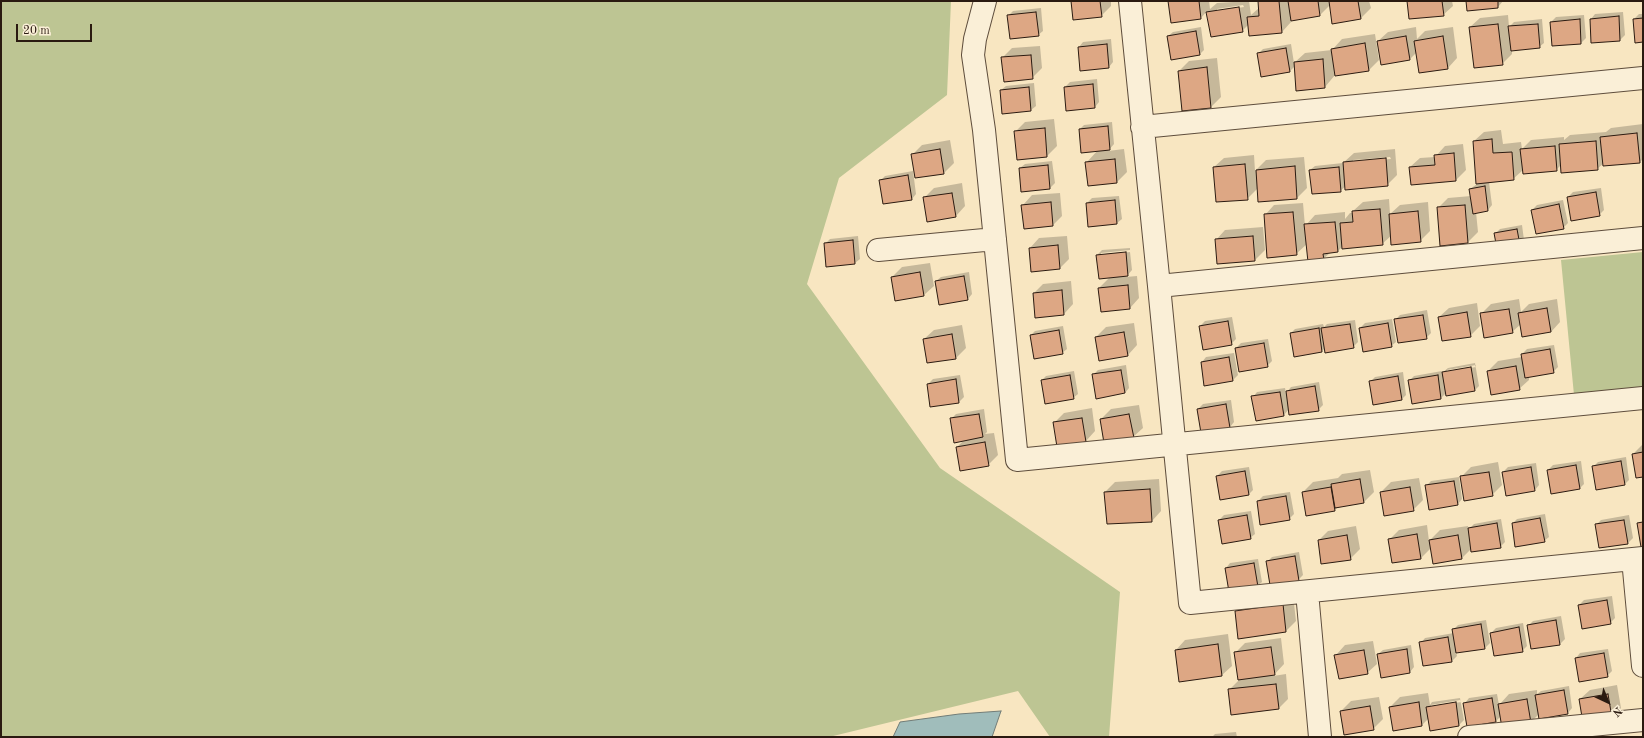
<!DOCTYPE html>
<style>
body{margin:0}
#map{position:relative;width:1644px;height:738px;overflow:hidden;background:#f8e6c1;font-family:"Old Standard TT",serif}
canvas{display:block}
.frame{position:absolute;inset:0;border:2px solid #2a1a10;pointer-events:none}
.north{position:absolute;left:1588px;top:682px;width:40px;height:40px;-webkit-text-stroke:3px #faefd7;paint-order:stroke;rotate:136deg;font-size:11px;font-weight:700;line-height:16px;text-align:center;color:#2a1a10}
.north::after{content:'';display:block;margin:auto;width:14px;height:18px;background:#2a1a10;clip-path:polygon(50% 0,100% 100%,50% 72%,0 100%)}
.scale{position:absolute;left:16px;top:24px;width:76px;height:18px;box-sizing:border-box;border:2px solid #2a1a10;border-top:0;padding-left:5px;font-size:12px;line-height:14px;white-space:nowrap;color:#2a1a10;-webkit-text-stroke:3px #faefd7;paint-order:stroke}
</style>
<div id="map">
<canvas width="1644" height="738"></canvas>
<div class="frame"></div>
<div class="north">N</div>
<div class="scale">20 m</div>
</div>
<script>
const ctx = document.querySelector('canvas').getContext('2d');
ctx.lineJoin = 'round';
function paint(path, color) {
  ctx.fillStyle = color;
  ctx.fill(path, 'evenodd');
}
function poly(rows) {
  const path = new Path2D();
  for (const r of rows) {
    path.moveTo(r[0], r[1]);
    for (let i = 2; i < r.length; i += 2) path.lineTo(r[i], r[i + 1]);
  }
  return path;
}
function strokePath(path, color, width, dash) {
  ctx.strokeStyle = color;
  ctx.lineWidth = width;
  ctx.lineCap = dash ? 'butt' : 'round';
  ctx.setLineDash(dash || []);
  ctx.stroke(path);
}
paint(poly([
 [1,1,951,1,947,95,839,178,807,284,940,468,1120,592,1109,737,1050,737,1018,691,829,737,1,737],
 [1643,252,1643,388,1574,395,1561,260]
]), '#bdc593');
const water = poly([
 [1001,711,992,737,893,737,900,722,959,714,1001,711]
]);
paint(water, '#a0bdbb');
strokePath(water, '#717c77', 1);
paint(poly([
 [1072,1,1111,1,1111,6,1101,16],
 [1169,1,1209,1,1210,9,1217,3,1249,1,1251,15,1259,8,1259,1,1369,1,1371,8,1361,18,1330,5,1320,15,1291,20,1291,22,1282,32,1249,24,1242,31,1211,36,1207,11,1201,18],
 [1243,5,1244,7,1217,11,1217,9],
 [1408,1,1452,1,1453,6,1443,15],
 [1467,1,1503,1,1498,7],
 [1041,8,1043,31,1038,35,1008,16,1013,11],
 [1623,12,1625,35,1620,40,1592,42,1591,19,1595,14],
 [1639,14,1643,14,1643,41,1634,19],
 [1508,15,1509,27,1514,22,1542,19,1544,43,1539,47,1512,50,1512,54,1502,64,1470,27,1480,18],
 [1584,15,1586,38,1581,43,1553,45,1551,22,1556,17],
 [1201,27,1204,50,1200,54,1168,36,1173,32],
 [1416,27,1417,39,1425,31,1453,27,1457,58,1448,68,1417,52,1410,59,1378,41,1388,32],
 [1375,34,1379,60,1369,70,1335,75,1325,87,1297,89,1295,66,1290,71,1258,54,1263,49,1291,44,1294,63,1305,53,1332,50,1342,39],
 [1111,39,1113,62,1109,67,1079,47,1083,42],
 [1040,46,1042,68,1032,78,1002,58,1012,48],
 [1217,58,1221,97,1211,107,1183,110,1179,71,1189,61],
 [1097,79,1099,102,1095,107,1065,87,1070,82],
 [1034,83,1036,106,1031,110,1003,113,1001,90,1006,86],
 [1054,119,1057,146,1047,156,1018,159,1015,132,1025,122],
 [1112,122,1114,144,1108,151,1124,149,1127,172,1117,182,1087,162,1098,150,1080,129,1084,125],
 [1643,124,1643,159,1640,162,1604,163,1597,169,1561,165,1556,170,1523,170,1513,179,1489,182,1492,205,1488,210,1476,212,1478,232,1468,242,1438,208,1448,198,1471,196,1470,189,1477,184,1474,141,1484,132,1501,130,1503,144,1521,142,1522,149,1531,140,1564,137,1564,140,1570,135,1606,132,1611,128],
 [950,140,954,163,944,173,916,177,912,155,922,145],
 [1463,144,1466,170,1456,180,1410,167,1420,158,1435,157,1445,146],
 [1395,149,1397,175,1387,185,1346,186,1340,191,1310,170,1315,166,1343,163,1354,153],
 [1390,157,1391,159,1353,162,1353,160],
 [1254,155,1255,171,1266,160,1304,157,1307,188,1297,198,1258,188,1247,199,1214,167,1224,158],
 [1052,161,1055,183,1050,188,1022,191,1020,168,1025,164],
 [913,171,916,194,912,199,880,181,885,176],
 [962,183,965,206,956,216,924,198,934,188],
 [1601,188,1604,210,1599,215,1568,197,1573,192],
 [1060,193,1062,216,1053,225,1023,205,1032,195],
 [1119,196,1122,219,1117,223,1087,203,1092,198],
 [1389,199,1390,214,1400,205,1428,202,1430,231,1420,241,1392,235,1382,244,1342,247,1338,251,1331,252,1323,259,1307,244,1296,254,1265,215,1274,205,1303,203,1305,226,1315,215,1345,212,1345,219,1350,213,1354,213,1353,211,1363,202],
 [1563,200,1568,223,1563,228,1532,210,1537,205],
 [1522,225,1524,240,1520,244,1496,233,1500,229],
 [1263,227,1265,250,1255,260,1216,240,1225,230],
 [858,236,860,259,855,263,825,244,830,239],
 [1067,236,1069,259,1060,268,1030,248,1039,238],
 [1130,248,1130,250,1101,253,1101,255,1130,252,1132,270,1126,277,1137,276,1139,298,1130,308,1099,288,1110,277,1097,255,1102,250],
 [930,263,934,286,924,295,892,277,902,267],
 [969,272,972,294,968,299,936,281,941,277],
 [1071,281,1073,304,1064,314,1034,293,1043,284],
 [1519,299,1521,312,1529,304,1557,299,1560,322,1551,332,1521,324,1512,332,1481,314,1491,304],
 [1477,303,1480,326,1470,336,1439,317,1449,308],
 [1427,310,1431,333,1426,338,1395,320,1400,315],
 [1232,317,1236,339,1231,344,1200,326,1205,321],
 [1392,319,1396,342,1391,346,1360,328,1365,323],
 [1355,320,1358,342,1353,347,1325,348,1322,351,1295,356,1291,333,1295,329,1323,324,1324,327,1327,324],
 [1134,323,1137,345,1128,355,1096,337,1106,327],
 [962,325,966,348,956,358,928,362,924,339,934,330],
 [1063,326,1067,349,1062,353,1031,335,1035,331],
 [1268,339,1272,361,1267,366,1236,348,1241,343],
 [1554,345,1558,367,1553,372,1529,376,1529,380,1519,389,1488,371,1498,361,1522,357,1522,354,1527,349],
 [1234,353,1238,375,1233,380,1205,385,1202,362,1206,357],
 [1475,363,1479,386,1474,391,1446,393,1441,398,1409,381,1414,376,1442,371,1442,373,1448,368],
 [1476,365,1476,367,1447,372,1447,370],
 [1126,365,1129,388,1125,393,1093,375,1098,370],
 [1074,371,1078,394,1073,398,1042,380,1046,376],
 [1403,372,1406,395,1402,399,1370,382,1375,377],
 [960,375,964,397,959,402,931,406,928,384,933,379],
 [1319,382,1323,405,1318,410,1289,409,1284,415,1253,397,1257,392,1285,388,1286,393,1291,387],
 [1231,400,1234,422,1230,427,1198,409,1203,404],
 [1139,405,1143,428,1133,437,1101,419,1111,409],
 [1092,408,1095,431,1086,441,1054,423,1064,413],
 [984,409,987,432,985,434,994,433,998,455,988,465,960,470,957,447,964,440,951,419,956,414],
 [1643,444,1643,476,1633,454],
 [1626,457,1629,480,1625,484,1593,467,1598,462],
 [1581,461,1584,484,1580,488,1548,470,1553,465],
 [1498,462,1502,485,1492,495,1461,477,1471,467],
 [1536,463,1539,485,1535,490,1503,472,1508,467],
 [1249,467,1253,490,1248,495,1217,476,1222,471],
 [1370,470,1374,492,1364,502,1339,506,1335,510,1303,492,1313,482,1338,478,1342,474],
 [1459,477,1462,499,1458,504,1426,486,1431,481],
 [1419,478,1423,500,1413,510,1381,492,1391,482],
 [1159,479,1161,511,1152,521,1105,492,1115,482],
 [1290,492,1294,514,1289,519,1258,501,1263,496],
 [1251,511,1255,534,1250,538,1219,520,1224,515],
 [1545,514,1549,537,1544,541,1513,523,1517,519],
 [1629,515,1633,538,1628,543,1600,547,1596,525,1601,520],
 [1501,519,1505,542,1500,547,1472,548,1462,558,1431,548,1421,558,1393,562,1389,540,1399,530,1427,525,1429,541,1440,530,1468,526,1468,530,1474,524],
 [1356,526,1360,549,1350,559,1319,540,1328,531],
 [1299,552,1303,575,1298,580,1267,562,1272,557],
 [1258,559,1262,582,1257,586,1226,568,1230,563],
 [1293,595,1296,621,1286,631,1239,637,1236,611,1245,601],
 [1612,596,1615,618,1610,623,1579,605,1584,600],
 [1561,616,1565,639,1560,644,1532,648,1529,625,1533,621],
 [1486,620,1490,643,1485,648,1456,652,1457,656,1452,661,1424,665,1421,643,1425,638,1454,633,1453,630,1458,625],
 [1523,623,1527,646,1522,651,1491,633,1496,628],
 [1228,634,1232,666,1222,675,1180,681,1176,650,1185,640],
 [1281,638,1284,664,1273,676,1286,674,1288,699,1279,708,1229,690,1239,680,1235,653,1245,643],
 [1373,641,1377,664,1367,673,1336,655,1345,645],
 [1411,645,1414,667,1410,672,1378,654,1383,650],
 [1608,649,1612,671,1607,676,1576,658,1580,653],
 [1617,685,1621,708,1612,718,1580,699,1590,690],
 [1569,686,1572,708,1568,713,1539,714,1531,722,1501,716,1496,721,1465,703,1469,698,1497,694,1499,705,1509,694,1537,690,1537,694,1541,691],
 [1428,693,1430,705,1432,702,1460,698,1464,720,1459,725,1429,718,1422,725,1394,730,1390,707,1400,697],
 [1460,700,1461,702,1431,707,1431,705],
 [1379,697,1383,719,1373,729,1341,711,1351,701],
 [1236,732,1237,737,1212,737,1215,734]
]), '#0003');
const building = poly([
 [1071,1,1100,1,1102,17,1073,20,1071,1],
 [1168,1,1199,1,1201,19,1171,23,1168,1],
 [1258,1,1279,1,1282,33,1249,36,1247,17,1259,16,1258,1],
 [1288,1,1318,1,1320,16,1291,21,1288,1],
 [1329,1,1358,1,1361,19,1332,24,1329,1],
 [1407,1,1442,1,1444,16,1409,19,1407,1],
 [1466,1,1498,1,1498,8,1467,11,1466,1],
 [1239,7,1243,32,1211,37,1206,12,1239,7],
 [1036,12,1039,36,1010,39,1007,15,1036,12],
 [1619,16,1620,41,1591,43,1590,19,1619,16],
 [1643,18,1643,42,1635,43,1633,19,1643,18],
 [1580,19,1581,44,1552,46,1550,22,1580,19],
 [1498,24,1503,65,1474,68,1469,27,1498,24],
 [1538,24,1540,48,1511,51,1508,26,1538,24],
 [1196,31,1200,55,1171,60,1167,36,1196,31],
 [1406,36,1410,60,1381,65,1377,41,1406,36],
 [1443,36,1448,69,1419,73,1414,41,1443,36],
 [1365,43,1369,71,1335,76,1331,49,1365,43],
 [1107,44,1109,68,1080,71,1078,47,1107,44],
 [1286,48,1290,72,1261,77,1257,53,1286,48],
 [1031,55,1033,79,1004,82,1001,57,1031,55],
 [1323,59,1325,88,1296,91,1294,62,1323,59],
 [1207,67,1211,108,1182,111,1178,71,1207,67],
 [1093,84,1095,108,1066,111,1064,87,1093,84],
 [1029,87,1031,111,1002,114,1000,90,1029,87],
 [1108,126,1110,150,1081,153,1079,129,1108,126],
 [1045,128,1047,157,1017,160,1014,131,1045,128],
 [1637,133,1640,163,1603,166,1600,137,1637,133],
 [1492,139,1493,153,1512,152,1514,180,1476,184,1473,141,1492,139],
 [1596,141,1598,170,1561,173,1559,144,1596,141],
 [1555,146,1557,171,1523,174,1520,149,1555,146],
 [940,149,944,174,915,178,911,154,940,149],
 [1454,153,1456,181,1411,185,1409,167,1435,165,1434,155,1454,153],
 [1386,158,1388,186,1345,190,1343,162,1386,158],
 [1115,159,1117,183,1088,186,1085,162,1115,159],
 [1245,164,1248,200,1216,202,1213,167,1245,164],
 [1048,165,1050,189,1021,192,1019,168,1048,165],
 [1295,166,1297,199,1258,202,1256,170,1295,166],
 [1339,167,1341,192,1312,194,1309,170,1339,167],
 [908,175,912,200,883,204,879,180,908,175],
 [1485,186,1488,211,1473,214,1469,189,1485,186],
 [1596,192,1600,216,1571,221,1567,197,1596,192],
 [952,193,956,217,927,222,923,197,952,193],
 [1115,200,1117,224,1088,227,1086,203,1115,200],
 [1051,202,1053,226,1024,229,1021,205,1051,202],
 [1559,204,1564,229,1536,234,1531,210,1559,204],
 [1465,205,1468,243,1440,246,1437,207,1465,205],
 [1380,209,1383,245,1342,249,1340,223,1353,222,1352,211,1380,209],
 [1418,211,1421,242,1391,245,1389,214,1418,211],
 [1293,212,1297,255,1267,258,1264,214,1293,212],
 [1335,222,1338,252,1323,254,1324,260,1308,262,1304,224,1335,222],
 [1517,229,1520,245,1497,249,1494,233,1517,229],
 [1253,236,1255,261,1217,264,1215,239,1253,236],
 [853,240,855,264,826,267,824,243,853,240],
 [1058,245,1060,269,1031,272,1029,248,1058,245],
 [1126,252,1128,276,1099,279,1096,255,1126,252],
 [920,272,924,296,895,301,891,277,920,272],
 [964,276,968,300,939,305,935,281,964,276],
 [1128,285,1130,309,1101,312,1098,288,1128,285],
 [1062,290,1064,315,1035,318,1033,293,1062,290],
 [1547,308,1551,332,1522,337,1518,313,1547,308],
 [1509,309,1513,333,1484,338,1480,313,1509,309],
 [1467,312,1471,337,1442,341,1438,317,1467,312],
 [1423,315,1427,339,1398,343,1394,319,1423,315],
 [1228,321,1232,345,1203,350,1199,326,1228,321],
 [1388,323,1392,347,1363,352,1359,328,1388,323],
 [1350,324,1354,348,1325,353,1321,328,1350,324],
 [1319,328,1322,352,1294,357,1290,333,1319,328],
 [1059,330,1063,354,1034,359,1030,335,1059,330],
 [1124,332,1128,356,1099,361,1095,337,1124,332],
 [952,334,956,359,927,363,923,339,952,334],
 [1264,343,1268,367,1239,372,1235,348,1264,343],
 [1550,349,1554,373,1525,378,1521,354,1550,349],
 [1229,357,1233,381,1204,386,1201,362,1229,357],
 [1516,366,1520,390,1491,395,1487,371,1516,366],
 [1471,367,1475,391,1446,396,1442,372,1471,367],
 [1121,370,1125,393,1096,399,1092,374,1121,370],
 [1070,375,1074,399,1045,404,1041,380,1070,375],
 [1438,375,1441,399,1412,404,1408,380,1438,375],
 [1398,376,1402,400,1373,405,1369,381,1398,376],
 [956,379,959,403,930,407,927,384,956,379],
 [1315,386,1319,411,1289,415,1286,391,1315,386],
 [1280,392,1284,416,1256,421,1251,396,1280,392],
 [1226,404,1230,428,1201,433,1197,409,1226,404],
 [979,414,983,437,954,443,950,418,979,414],
 [1129,414,1134,438,1104,443,1100,419,1129,414],
 [1082,418,1086,442,1057,447,1053,422,1082,418],
 [985,442,989,466,960,471,956,447,985,442],
 [1643,452,1643,477,1636,478,1632,454,1643,452],
 [1621,461,1625,485,1596,490,1592,466,1621,461],
 [1576,465,1580,489,1551,494,1547,470,1576,465],
 [1531,467,1535,491,1506,496,1502,472,1531,467],
 [1245,471,1249,495,1220,500,1216,476,1245,471],
 [1489,472,1493,496,1464,501,1460,476,1489,472],
 [1360,479,1364,503,1335,508,1331,484,1360,479],
 [1454,481,1458,505,1429,510,1425,485,1454,481],
 [1331,487,1335,511,1306,516,1302,492,1331,487],
 [1410,487,1414,511,1384,516,1380,492,1410,487],
 [1150,489,1152,522,1107,524,1104,492,1150,489],
 [1286,496,1290,520,1260,525,1257,501,1286,496],
 [1247,515,1251,539,1222,544,1218,520,1247,515],
 [1540,518,1545,542,1515,547,1512,523,1540,518],
 [1624,520,1628,544,1599,548,1595,524,1624,520],
 [1643,522,1643,547,1641,547,1637,523,1643,522],
 [1497,523,1501,548,1471,552,1468,528,1497,523],
 [1417,534,1421,559,1392,563,1388,539,1417,534],
 [1347,535,1351,560,1321,564,1318,540,1347,535],
 [1458,535,1462,559,1433,564,1429,540,1458,535],
 [1295,556,1299,581,1270,585,1266,561,1295,556],
 [1254,563,1258,587,1229,592,1225,568,1254,563],
 [1607,600,1611,624,1582,629,1578,605,1607,600],
 [1283,604,1286,632,1238,639,1235,611,1283,604],
 [1556,620,1560,645,1531,649,1527,625,1556,620],
 [1481,624,1485,649,1456,653,1452,629,1481,624],
 [1519,627,1523,652,1494,656,1490,633,1519,627],
 [1448,637,1452,662,1423,666,1419,642,1448,637],
 [1218,644,1222,676,1179,682,1175,650,1218,644],
 [1271,647,1275,675,1238,680,1234,652,1271,647],
 [1407,649,1410,673,1381,678,1377,654,1407,649],
 [1364,650,1368,674,1339,679,1334,655,1364,650],
 [1604,653,1608,677,1579,682,1575,658,1604,653],
 [1276,684,1279,709,1231,715,1228,689,1276,684],
 [1564,690,1568,714,1539,719,1535,695,1564,690],
 [1608,694,1612,718,1583,723,1579,699,1608,694],
 [1492,698,1496,722,1467,727,1463,703,1492,698],
 [1527,699,1531,723,1502,728,1498,704,1527,699],
 [1419,702,1422,726,1393,731,1389,707,1419,702],
 [1456,702,1459,726,1430,731,1426,707,1456,702],
 [1370,706,1374,730,1344,735,1340,711,1370,706]
]);
paint(building, '#dda784');
strokePath(building, '#2a1a10', 1);
const minor = poly([
 [985,1,975,39,973,55,984,130,1017,460,1643,398],
 [1130,1,1159,286],
 [1142,127,1643,78],
 [1643,238,1159,286,1190,603,1643,558],
 [878,250,995,239],
 [1633,559,1643,666],
 [1307,592,1320,737],
 [1469,737,1643,720]
]);
strokePath(minor, '#5e4d3c', 24);
strokePath(minor, '#faefd7', 22);
</script>
